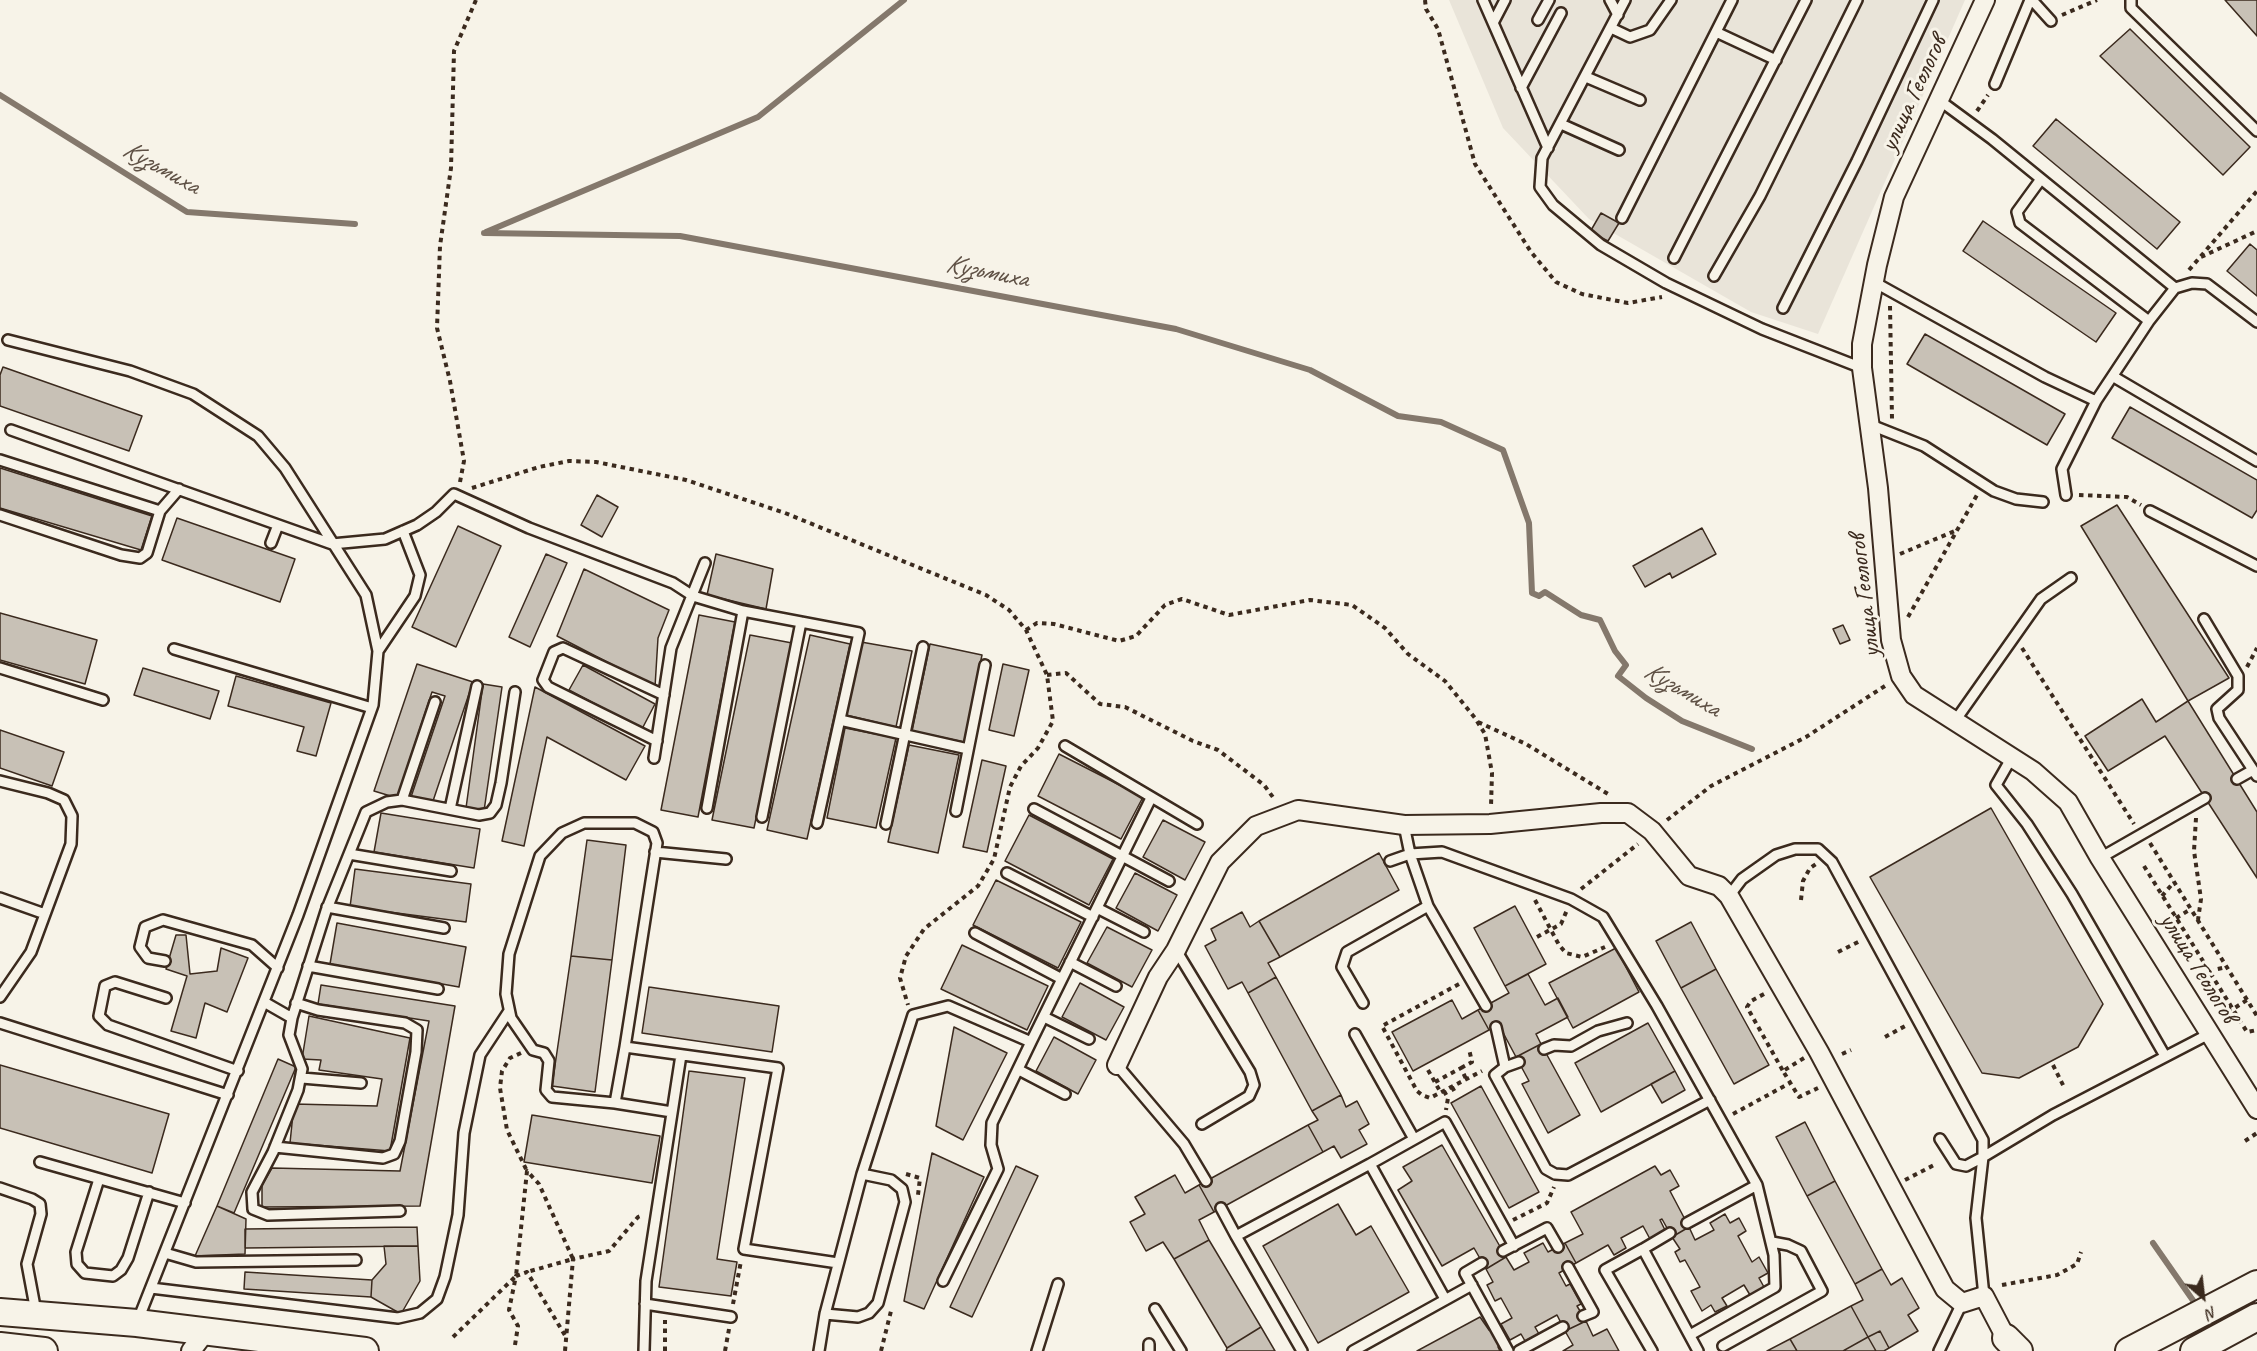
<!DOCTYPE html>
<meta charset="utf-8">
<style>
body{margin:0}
#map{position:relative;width:2257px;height:1351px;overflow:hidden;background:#f7f3e8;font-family:Caveat,sans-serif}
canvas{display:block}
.north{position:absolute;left:2173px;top:1267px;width:60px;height:60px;-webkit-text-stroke:4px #f7f3e8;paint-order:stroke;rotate:152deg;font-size:16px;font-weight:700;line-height:24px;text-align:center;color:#3b2a1e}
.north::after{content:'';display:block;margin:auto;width:21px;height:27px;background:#3b2a1e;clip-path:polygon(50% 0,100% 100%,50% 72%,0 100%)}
</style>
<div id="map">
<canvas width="2257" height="1351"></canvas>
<div class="north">N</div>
</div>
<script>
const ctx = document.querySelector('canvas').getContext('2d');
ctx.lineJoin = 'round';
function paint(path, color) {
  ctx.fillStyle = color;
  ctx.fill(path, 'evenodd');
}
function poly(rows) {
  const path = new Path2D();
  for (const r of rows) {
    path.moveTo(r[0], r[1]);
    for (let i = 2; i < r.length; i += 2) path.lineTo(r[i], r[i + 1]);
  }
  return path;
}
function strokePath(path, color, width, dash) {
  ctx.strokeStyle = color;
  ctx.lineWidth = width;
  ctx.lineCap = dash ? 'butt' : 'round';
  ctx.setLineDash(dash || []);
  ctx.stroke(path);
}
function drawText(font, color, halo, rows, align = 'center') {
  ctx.font = font + ' Caveat,sans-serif';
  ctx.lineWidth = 6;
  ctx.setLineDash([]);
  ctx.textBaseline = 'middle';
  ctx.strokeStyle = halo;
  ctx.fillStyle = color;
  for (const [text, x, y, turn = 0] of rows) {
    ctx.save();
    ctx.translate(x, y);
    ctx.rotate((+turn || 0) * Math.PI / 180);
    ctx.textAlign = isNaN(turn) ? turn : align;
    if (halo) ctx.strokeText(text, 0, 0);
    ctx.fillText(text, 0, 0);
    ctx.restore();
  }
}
paint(poly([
 [1449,0,1965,0,1818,334,1751,312,1589,219,1503,128]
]), '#e9e4d9');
strokePath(poly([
 [0,95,187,212,355,224],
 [486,232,758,117,904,0],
 [484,233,680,236,1176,329,1310,370,1398,416,1441,422,1503,450,1529,523,1532,593,1539,596,1545,592,1581,615,1600,620,1615,651,1626,665,1618,676,1646,698,1682,721,1752,749],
 [2153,1243,2199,1309]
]), '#84786c', 6);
const building = poly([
 [2225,0,2257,0,2257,36,2225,0],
 [2130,29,2250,147,2223,175,2100,56,2130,29],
 [2056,119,2180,222,2157,249,2033,146,2056,119],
 [1601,213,1619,223,1608,241,1590,232,1601,213],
 [1983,221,2116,313,2096,342,1963,251,1983,221],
 [2250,244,2257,250,2257,296,2227,271,2250,244],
 [1925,334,2065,414,2047,445,1907,364,1925,334],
 [3,367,142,416,129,451,0,406,0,375,3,367],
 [2130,407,2257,480,2257,510,2252,518,2112,438,2130,407],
 [0,468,152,516,141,550,0,508,0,468],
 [597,495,618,507,602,537,581,525,597,495],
 [2117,505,2229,678,2188,701,2081,526,2117,505],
 [177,518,295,559,280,602,162,560,177,518],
 [458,526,501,546,456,647,412,627,458,526],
 [1702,528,1716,554,1672,578,1670,573,1645,587,1633,566,1702,528],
 [546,554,567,563,530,647,509,637,546,554],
 [716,554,773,569,766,609,707,595,716,554],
 [584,569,669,610,658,638,655,687,557,636,584,569],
 [0,613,97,640,85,684,0,660,0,613],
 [699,615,735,622,698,817,661,810,699,615],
 [1843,625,1850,640,1840,644,1833,629,1843,625],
 [750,635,792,643,754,828,712,820,750,635],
 [810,635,850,644,807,839,767,830,810,635],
 [861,642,912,651,896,727,846,715,861,642],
 [930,644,982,655,964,742,912,731,930,644],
 [417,664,473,682,432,804,411,797,445,696,432,692,397,798,374,791,417,664],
 [1003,664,1029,670,1014,736,989,730,1003,664],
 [583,665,655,704,642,729,569,690,583,665],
 [143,668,219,691,210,719,134,695,143,668],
 [236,676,331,703,316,756,297,751,304,727,228,706,236,676],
 [483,684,502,687,484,811,466,808,483,684],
 [535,687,645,746,626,780,547,737,524,846,502,841,535,687],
 [2142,699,2156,722,2188,701,2257,812,2257,878,2165,736,2108,771,2085,736,2142,699],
 [845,728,896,738,876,828,827,818,845,728],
 [0,730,64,752,52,786,0,768,0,730],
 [909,745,959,755,938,853,888,842,909,745],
 [1059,754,1143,797,1121,839,1038,796,1059,754],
 [982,760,1006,766,987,852,963,847,982,760],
 [1991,808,2103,1004,2078,1047,2019,1078,1982,1073,1870,877,1991,808],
 [381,813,480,829,474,868,374,852,381,813],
 [1029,815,1113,859,1089,905,1005,861,1029,815],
 [1163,820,1205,842,1185,880,1143,857,1163,820],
 [587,840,626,845,612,960,571,956,587,840],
 [1379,853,1399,890,1280,957,1259,921,1379,853],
 [355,869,471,884,466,922,350,907,355,869],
 [1135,873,1177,895,1158,931,1116,908,1135,873],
 [996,880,1081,922,1058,968,973,925,996,880],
 [1515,906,1546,964,1505,986,1474,928,1515,906],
 [1242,912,1250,927,1259,921,1280,957,1268,963,1276,977,1248,993,1242,982,1228,989,1205,946,1216,940,1211,929,1242,912],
 [1691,922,1716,969,1681,988,1656,941,1691,922],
 [337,923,466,947,459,987,330,964,337,923],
 [1107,927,1152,950,1132,987,1087,963,1107,927],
 [176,935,186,935,190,974,217,971,221,948,248,958,227,1012,205,1003,196,1038,171,1031,187,976,166,969,176,935],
 [962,945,1048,986,1027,1030,941,989,962,945],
 [1616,948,1639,992,1573,1028,1549,983,1616,948],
 [571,956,612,960,595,1092,552,1086,571,956],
 [1716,969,1769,1065,1734,1084,1681,988,1716,969],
 [1528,974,1545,1005,1558,998,1568,1017,1536,1034,1541,1044,1516,1057,1499,1025,1489,1030,1478,1010,1509,993,1505,986,1528,974],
 [1276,977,1341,1095,1312,1111,1248,993,1276,977],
 [1080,983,1124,1007,1106,1040,1062,1017,1080,983],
 [321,985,455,1006,420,1206,262,1207,262,1185,272,1168,400,1171,429,1021,318,1004,321,985],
 [649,987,779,1006,772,1052,642,1033,649,987],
 [1452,1000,1462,1019,1478,1010,1489,1030,1413,1071,1392,1032,1452,1000],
 [309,1016,410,1038,390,1151,290,1143,294,1104,377,1106,382,1079,319,1070,321,1060,302,1059,309,1016],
 [1648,1023,1675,1071,1601,1112,1575,1063,1648,1023],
 [954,1027,1007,1053,963,1140,936,1126,954,1027],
 [1054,1037,1096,1060,1078,1094,1036,1071,1054,1037],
 [1541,1044,1580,1115,1548,1133,1522,1084,1529,1081,1516,1057,1541,1044],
 [278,1059,296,1067,234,1213,217,1206,278,1059],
 [0,1065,169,1114,152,1173,0,1128,0,1065],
 [689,1071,745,1078,717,1259,737,1262,731,1296,659,1287,689,1071],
 [1675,1071,1685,1090,1662,1103,1651,1084,1675,1071],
 [1481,1086,1539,1192,1509,1208,1451,1103,1481,1086],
 [1341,1095,1346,1107,1357,1101,1369,1124,1359,1130,1367,1144,1341,1158,1334,1146,1323,1152,1308,1125,1318,1120,1312,1111,1341,1095],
 [532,1115,660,1136,652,1183,524,1162,532,1115],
 [1805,1122,1835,1181,1807,1196,1776,1137,1805,1122],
 [1308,1125,1323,1152,1214,1212,1199,1185,1308,1125],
 [1442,1145,1506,1257,1486,1269,1474,1248,1442,1266,1398,1190,1412,1181,1403,1167,1442,1145],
 [932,1153,984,1177,924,1309,904,1301,932,1153],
 [1016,1166,1038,1176,972,1317,950,1307,1016,1166],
 [1655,1166,1661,1175,1670,1170,1679,1186,1670,1191,1689,1227,1672,1237,1662,1219,1660,1220,1665,1230,1650,1239,1643,1226,1621,1238,1626,1248,1614,1255,1608,1245,1576,1263,1565,1243,1583,1234,1571,1212,1655,1166],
 [1175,1175,1185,1193,1199,1185,1214,1212,1199,1220,1209,1240,1174,1259,1163,1242,1146,1251,1130,1222,1145,1214,1135,1197,1175,1175],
 [1835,1181,1882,1269,1855,1284,1807,1196,1835,1181],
 [1338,1204,1356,1235,1371,1226,1409,1292,1318,1343,1263,1246,1338,1204],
 [217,1206,246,1219,245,1254,195,1256,217,1206],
 [1725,1214,1730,1223,1739,1218,1746,1231,1738,1236,1752,1262,1759,1257,1768,1273,1759,1278,1764,1287,1750,1295,1744,1285,1722,1298,1727,1306,1715,1312,1711,1305,1702,1311,1691,1291,1700,1287,1685,1260,1680,1262,1675,1252,1680,1249,1672,1237,1689,1227,1695,1240,1714,1230,1710,1223,1725,1214],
 [417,1227,418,1246,245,1248,245,1229,417,1227],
 [1209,1240,1261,1327,1227,1348,1174,1259,1209,1240],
 [1543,1243,1548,1252,1565,1243,1576,1263,1559,1273,1566,1286,1570,1284,1581,1304,1577,1306,1586,1321,1565,1331,1557,1315,1535,1327,1539,1334,1525,1341,1521,1334,1510,1340,1501,1324,1512,1318,1501,1298,1495,1301,1487,1285,1493,1282,1486,1269,1506,1257,1514,1270,1529,1262,1524,1253,1543,1243],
 [384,1246,418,1246,420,1281,401,1314,371,1297,372,1280,386,1264,384,1246],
 [1882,1269,1891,1285,1902,1278,1919,1308,1908,1315,1918,1331,1889,1348,1880,1331,1868,1337,1851,1306,1863,1300,1855,1284,1882,1269],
 [245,1272,372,1280,371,1297,244,1289,245,1272],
 [1851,1306,1868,1337,1843,1351,1797,1351,1790,1339,1851,1306],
 [1480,1317,1489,1330,1501,1324,1510,1340,1498,1347,1500,1351,1417,1351,1480,1317],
 [1586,1321,1593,1336,1607,1329,1619,1351,1563,1351,1573,1345,1565,1331,1586,1321],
 [1261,1327,1275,1351,1226,1351,1227,1348,1261,1327],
 [1880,1331,1889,1348,1884,1351,1876,1351,1868,1337,1880,1331],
 [1868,1337,1876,1351,1843,1351,1868,1337],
 [1790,1339,1797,1351,1767,1351,1790,1339]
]);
paint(building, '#c8c1b6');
strokePath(building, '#3b2a1e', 1.5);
const lane = poly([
 [1483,0,1548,148],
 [1610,0,1618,15],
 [1625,0,1542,158,1540,187,1553,205,1601,245,1666,283,1762,329,1862,368],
 [2032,0,2051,21],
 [2131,0,2131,8,2257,131],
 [1538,20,1549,0],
 [1493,23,1505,0],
 [1611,28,1630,37,1650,30,1671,0],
 [1716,32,1776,60],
 [1586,77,1640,100],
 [1995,84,2030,0],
 [1521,88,1561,13],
 [1939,100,1992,139,2175,288,2192,283,2207,284,2257,322],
 [1561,124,1619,150],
 [2041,179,2017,212,2020,223,2149,321],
 [1622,218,1732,0],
 [1674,258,1806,0],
 [1714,276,1760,196,1857,0],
 [1874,282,2045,377,2096,401,2149,321,2175,288],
 [1783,308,1857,161,1933,0],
 [8,340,130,371,193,394,258,436,285,468,366,595,378,651,373,705,298,915,138,1320],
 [2114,377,2257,461],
 [1871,425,1924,446,1994,491,2016,499,2043,502],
 [11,430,332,544,385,539,417,525,436,512,454,494,529,528,673,583,693,596,743,611,859,633,817,823],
 [0,460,160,511],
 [2066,495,2062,469,2096,401],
 [2150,511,2257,566],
 [0,515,121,555,140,558,147,553,160,511,179,489],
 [271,543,278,525],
 [2204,619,2238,676,2238,690,2217,709,2219,718,2257,776],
 [174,649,372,708],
 [378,651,415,596,420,575,403,531],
 [0,668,103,700],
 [840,720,968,749],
 [1955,721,2041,599,2071,578],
 [657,741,548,687,543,680,554,652,563,648,664,695],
 [1065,746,1197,824],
 [2012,757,1996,785,2027,824,2072,894,2165,1056],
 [654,758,671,648,705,563],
 [2237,779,2253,770],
 [0,781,48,793,64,800,72,816,71,844,31,952,0,997],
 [402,800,435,702],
 [707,808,743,611],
 [450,809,477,686],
 [1034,809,1169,881],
 [956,811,985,665],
 [762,817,801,622],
 [886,824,923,647],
 [655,852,726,859],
 [349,854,451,871],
 [2100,858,2205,798],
 [1390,861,1410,854,1404,825],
 [1007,873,1093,917],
 [1729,896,1742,879,1776,855,1795,849,1818,849,1832,862,1983,1140,1983,1157,1966,1166,1956,1164,1940,1139],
 [0,898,45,914],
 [327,907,444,928],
 [1097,908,1144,932],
 [975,933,1062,979],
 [1176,950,1250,1072,1254,1085,1249,1096,1202,1124],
 [165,961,148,958,140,947,145,927,163,920,252,945,278,968],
 [1070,962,1116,986],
 [308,966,438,989],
 [166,998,115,982,105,986,99,1016,108,1025,238,1071],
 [264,1002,292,1018],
 [1363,1003,1342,967,1347,952,1428,906],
 [1486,1006,1428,906,1410,854,1442,852,1571,899,1603,917,1657,1006,1757,1185,1687,1223],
 [1044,1017,1089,1039],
 [0,1023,228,1095],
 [1496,1027,1505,1067],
 [1355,1034,1414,1139],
 [1031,1042,1151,798],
 [1544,1049,1554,1045,1571,1046,1598,1031,1627,1023],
 [1519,1062,1505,1067,1495,1075,1546,1169,1555,1174,1568,1175,1710,1100],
 [1117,1065,1184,1144,1206,1181],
 [1019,1070,1065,1094],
 [302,1078,361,1083],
 [615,1103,552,1097,546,1090,549,1061,544,1053,533,1050,511,1018,506,994,509,954,540,856,562,833,584,823,635,823,653,832,657,843,625,1047],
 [672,1112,615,1103,625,1047,778,1068,744,1249,838,1263],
 [275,1147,383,1158,394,1154,400,1141,416,1052,417,1030,405,1023,318,1010,296,1003],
 [40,1162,185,1203],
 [1370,1164,1445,1122,1514,1246],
 [99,1179,76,1252,77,1264,85,1273,113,1276,121,1270,128,1258,149,1192],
 [0,1188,32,1199,40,1204,41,1214,27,1264,36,1312],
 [1221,1208,1236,1236],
 [400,1211,268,1215,253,1209,252,1192,273,1152,298,1090,302,1069,289,1035,292,1018,326,911,366,812,387,802,402,800,479,815,490,813,496,805,501,783,515,692],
 [1670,1233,1643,1249,1698,1351],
 [1643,1249,1605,1270,1652,1351],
 [1503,1251,1547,1228,1558,1247],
 [165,1253,196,1262,356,1260],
 [1482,1263,1465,1273,1508,1351],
 [1568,1267,1593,1312,1583,1316],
 [151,1288,398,1318,420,1313,437,1299,445,1277,458,1215,464,1133,480,1055,509,1011],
 [1984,1296,1976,1218,1983,1157,2053,1115,2209,1034],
 [645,1304,731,1317],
 [1155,1309,1181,1351],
 [825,1314,858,1317,869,1313,878,1303,905,1202,902,1189,891,1180,862,1174],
 [1690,1335,1775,1287,1774,1255,1757,1185],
 [1723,1346,1822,1291,1801,1251,1788,1245,1772,1242],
 [644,1351,646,1281,681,1055],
 [819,1351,825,1314,862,1174,913,1015,948,1006,1031,1042,992,1123,991,1145,998,1169,943,1281],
 [1037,1351,1058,1284],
 [1149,1351,1149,1344],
 [1302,1351,1236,1236,1370,1164,1445,1299],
 [1353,1351,1472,1285],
 [1519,1351,1563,1327],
 [1939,1351,1962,1303]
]);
const street = poly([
 [1985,0,1894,197,1877,265,1862,344,1862,368,1878,488,1891,640,1901,676,1914,695,2033,771,2068,802,2100,858,2257,1109],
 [1117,1065,1158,977,1176,950,1220,862,1256,826,1298,810,1404,825,1490,824,1601,813,1628,813,1652,831,1689,876,1719,886,1729,896,1819,1052,1945,1289,1962,1303,1984,1296,2006,1338],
 [191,1351,206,1331]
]);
const secondary = poly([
 [0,1312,137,1323,365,1351],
 [2006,1338,2019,1351],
 [0,1346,44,1351],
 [2129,1351,2257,1284],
 [2194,1351,2257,1317]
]);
strokePath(lane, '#3b2a1e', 14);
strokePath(street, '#3b2a1e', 22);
strokePath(secondary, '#3b2a1e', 30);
strokePath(poly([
 [1425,0,1426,9,1438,29,1475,164,1531,252,1556,282,1582,294,1628,303,1662,297],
 [2062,15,2097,0],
 [1977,111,1988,95],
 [2201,257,2257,231],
 [2189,270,2257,191],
 [1890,306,1892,419],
 [460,482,464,461,450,381,437,328,440,246,451,168,454,51,476,0],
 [472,488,539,467,569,461,596,462,686,480,785,513,986,595,1009,610,1026,630,1047,675,1053,721,1038,748,1021,766,1010,787,994,859,978,886,924,929,906,956,900,978,908,1005],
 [2079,495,2127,497,2141,505],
 [1900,554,1957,530],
 [1908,617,1977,495],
 [1026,630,1037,623,1054,624,1119,641,1136,636,1165,605,1182,599,1229,615,1310,600,1352,605,1385,628,1408,654,1445,681,1475,718,1485,734,1492,773,1491,806],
 [2022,648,2134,824],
 [2247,667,2257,648],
 [1047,675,1066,673,1100,704,1125,707,1193,741,1218,750,1264,785,1275,800],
 [1478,722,1526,744,1608,794],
 [2196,818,2194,851,2201,899,2198,920],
 [1667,820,1711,786,1806,737,1888,684],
 [2150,843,2257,1016],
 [2144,866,2247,1032,2257,1030],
 [1581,889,1638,844],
 [2162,896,2174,882],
 [1535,900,1559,945,1566,953,1582,957,1605,947],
 [1801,900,1803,881,1810,868,1816,864],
 [2176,918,2191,909],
 [1537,937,1561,924,1567,910],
 [1838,952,1860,941],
 [2209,971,2227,967],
 [1459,984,1382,1026,1417,1091,1422,1095,1430,1098,1482,1071],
 [1764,994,1751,1001,1747,1007,1783,1071],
 [2218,1011,2233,1009,2247,1000],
 [1885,1037,1907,1025],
 [521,1053,510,1058,502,1071,500,1088,507,1130,527,1171],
 [1842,1054,1851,1050],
 [1804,1058,1783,1071,1799,1097,1818,1088],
 [2053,1065,2064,1087],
 [1461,1068,1472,1062,1469,1049],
 [1428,1070,1441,1093],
 [1435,1082,1461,1068,1466,1079],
 [1452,1087,1456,1094],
 [1444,1091,1448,1098,1446,1110],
 [1733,1114,1790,1083],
 [2245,1141,2257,1133],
 [906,1174,920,1178,918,1195],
 [1905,1180,1936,1164],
 [1513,1220,1547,1203,1554,1187],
 [2002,1285,2057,1275,2077,1264,2081,1252],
 [733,1304,741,1261],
 [453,1337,516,1276,527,1171,539,1184,573,1259,527,1272],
 [515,1345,518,1326,509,1310,516,1276,527,1272,566,1337],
 [565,1351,573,1259,609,1251,638,1217,643,1215],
 [665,1351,665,1320],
 [725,1351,729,1329],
 [881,1351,891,1311]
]), '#3b2a1e', 4, [4.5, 4.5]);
strokePath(lane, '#f7f3e8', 9);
strokePath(street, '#f7f3e8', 18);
strokePath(secondary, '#f7f3e8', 26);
drawText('26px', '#3b2a1e', '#f7f3e8', [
 ["улица Геологов",1914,94,-65],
 ["улица Геологов",1865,596,-97],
 ["улица Геологов",2198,968,58]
]);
drawText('italic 27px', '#5f5145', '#f7f3e8', [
 ["Кузьмиха",161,168,29],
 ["Кузьмиха",987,272,11],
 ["Кузьмиха",1682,690,30]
]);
</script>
